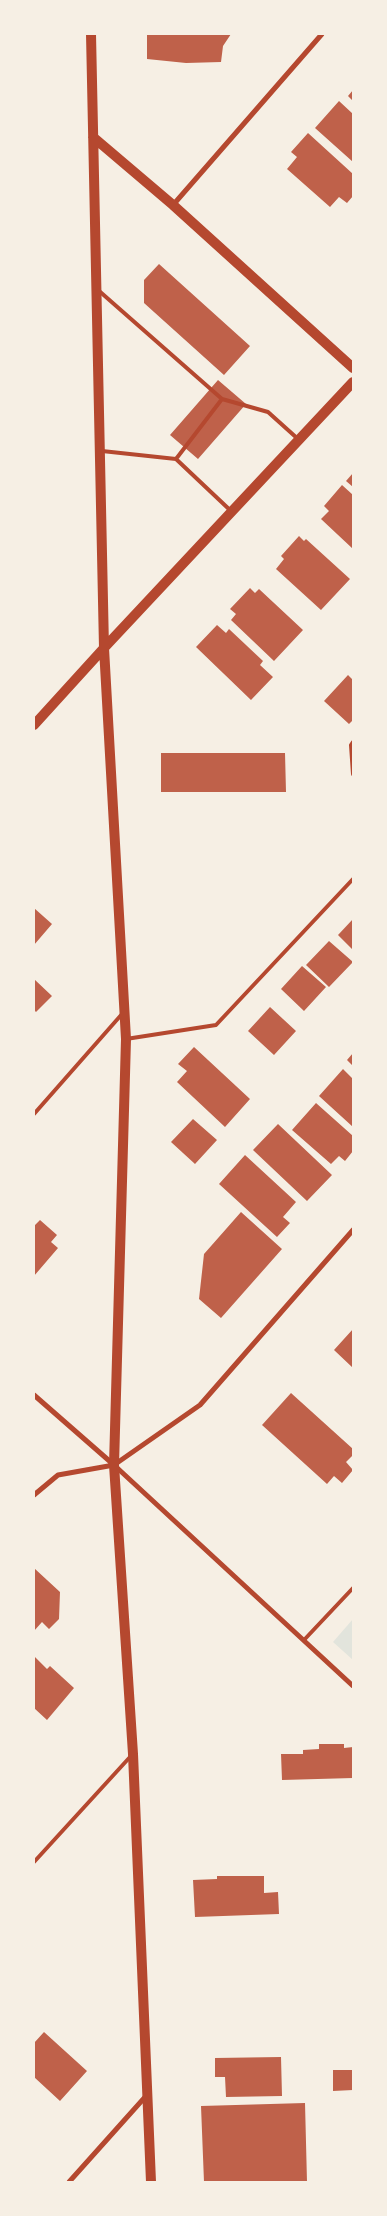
<!DOCTYPE html>
<style>
body{margin:0}
#map{position:relative;width:387px;height:2216px;overflow:hidden;background:#f6efe4;font-family:"Open Sans",sans-serif}
canvas{display:block}
.frame{position:absolute;inset:0;border:35px solid #f6efe4;pointer-events:none}
</style>
<div id="map">
<canvas width="387" height="2216"></canvas>
<div class="frame"></div>
</div>
<script>
const ctx = document.querySelector('canvas').getContext('2d');
ctx.lineJoin = 'round';
function paint(path, color) {
  ctx.fillStyle = color;
  ctx.fill(path, 'evenodd');
}
function poly(rows) {
  const path = new Path2D();
  for (const r of rows) {
    path.moveTo(r[0], r[1]);
    for (let i = 2; i < r.length; i += 2) path.lineTo(r[i], r[i + 1]);
  }
  return path;
}
function strokePath(path, color, width, dash) {
  ctx.strokeStyle = color;
  ctx.lineWidth = width;
  ctx.lineCap = dash ? 'butt' : 'round';
  ctx.setLineDash(dash || []);
  ctx.stroke(path);
}
paint(poly([
 [353,1619,353,1660,333,1642]
]), '#e2e4dc');
paint(poly([
 [147,34,231,34,223,46,221,62,186,63,147,59],
 [353,90,353,101,348,96],
 [339,101,353,114,353,162,315,128],
 [308,133,353,174,353,196,347,203,339,197,330,207,287,169,297,157,291,152],
 [159,264,250,346,224,375,144,303,144,280],
 [218,380,246,404,198,459,170,435],
 [353,473,353,487,346,481],
 [342,485,353,495,353,549,321,519,329,511,324,506],
 [299,536,304,541,306,539,350,579,321,610,276,569,284,559,281,556],
 [250,588,255,593,259,589,303,630,274,661,231,620,236,614,230,609],
 [217,625,226,633,229,629,263,661,260,665,273,677,251,700,196,647],
 [348,675,353,680,353,720,349,724,324,701],
 [161,753,285,753,286,792,161,792],
 [34,908,52,924,34,945],
 [353,919,353,950,338,935],
 [329,941,353,962,329,987,306,965],
 [302,966,326,987,304,1011,281,989],
 [34,979,52,996,36,1012,34,1010],
 [270,1007,296,1031,274,1055,248,1031],
 [194,1047,250,1099,225,1127,177,1082,187,1071,178,1064],
 [353,1053,353,1066,347,1060],
 [343,1069,353,1079,353,1127,319,1096],
 [316,1103,353,1136,353,1151,345,1161,339,1156,331,1164,292,1130],
 [193,1119,217,1140,195,1164,171,1142],
 [278,1124,332,1175,307,1201,253,1150],
 [245,1155,296,1202,283,1217,290,1223,277,1237,219,1184],
 [241,1212,282,1249,221,1318,199,1299,204,1254],
 [40,1220,57,1235,51,1242,58,1248,34,1276,34,1224,35,1225],
 [353,1329,353,1368,334,1350],
 [291,1393,353,1449,353,1455,346,1462,353,1470,342,1483,334,1476,327,1484,262,1425],
 [34,1568,60,1592,59,1619,49,1629,42,1622,34,1631],
 [34,1656,47,1669,50,1666,74,1688,47,1720,34,1708],
 [319,1744,344,1744,344,1748,353,1747,353,1778,282,1780,281,1754,303,1754,303,1750,319,1749],
 [217,1876,264,1876,264,1893,278,1892,279,1914,195,1917,193,1880,217,1879],
 [44,2032,87,2071,60,2101,34,2077,34,2043],
 [281,2057,282,2096,226,2097,225,2077,215,2077,215,2058],
 [333,2070,353,2070,353,2090,333,2091],
 [305,2103,307,2182,204,2182,201,2106]
]), '#bf614a');
strokePath(poly([
 [98,290,222,399,268,412,298,439],
 [102,451,176,459,231,511],
 [176,459,222,399],
 [353,742,351,745,353,774],
 [126,1039,216,1025,353,879],
 [34,1114,122,1014],
 [304,1640,353,1588],
 [34,1862,130,1757]
]), '#b5482f', 4);
strokePath(poly([
 [173,205,322,34],
 [34,1395,114,1465,353,1686],
 [34,1495,58,1475,114,1465,200,1405,353,1230],
 [69,2182,146,2096]
]), '#b5482f', 5);
strokePath(poly([
 [91,34,104,648,126,1039,114,1465,133,1754,151,2182],
 [93,137,173,205,353,368],
 [34,725,104,648,353,382]
]), '#b5482f', 10);
</script>
